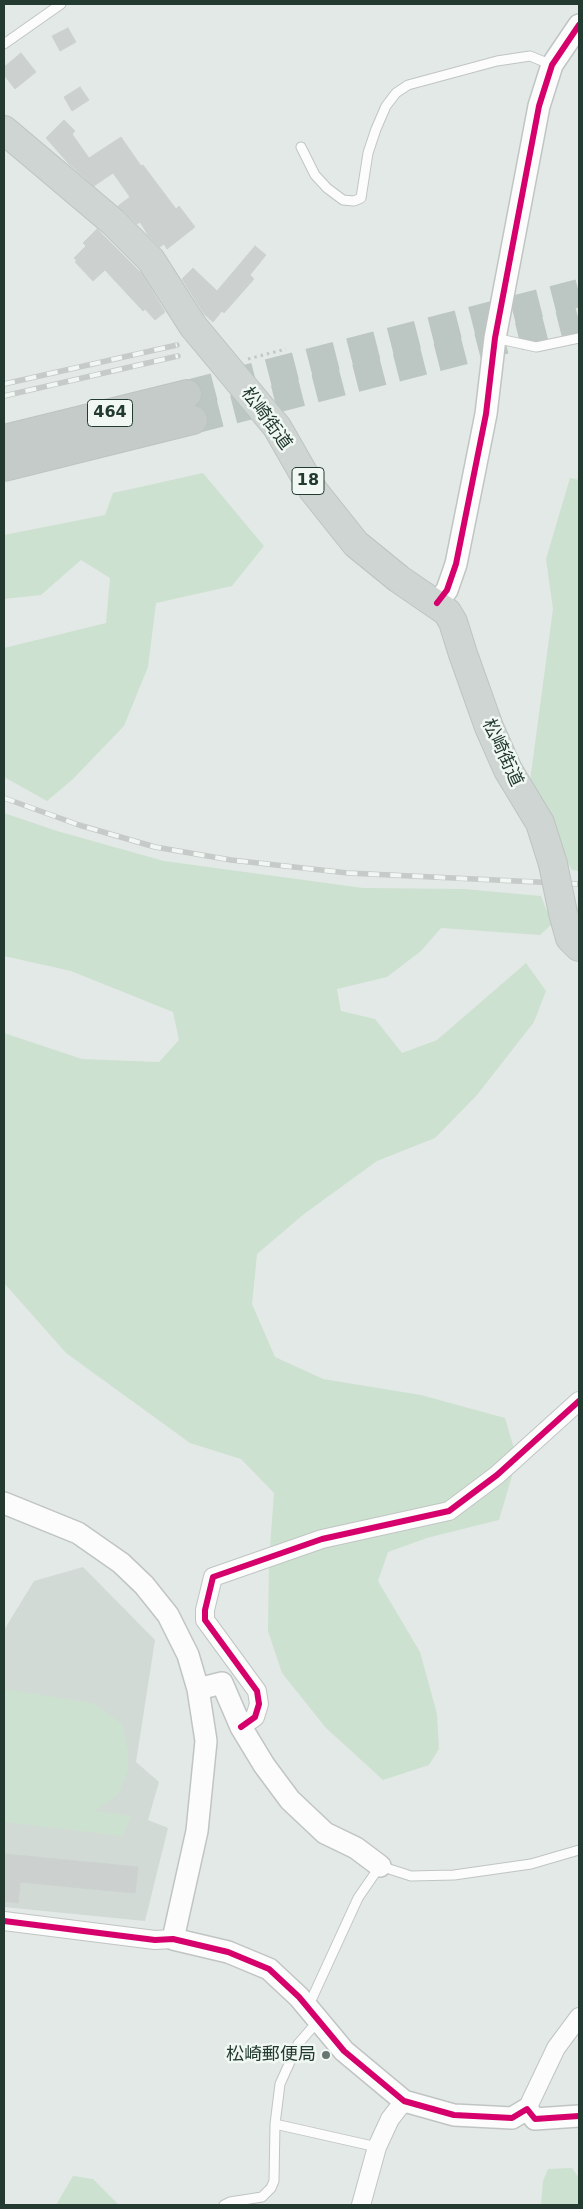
<!DOCTYPE html>
<meta charset="utf-8">
<style>
body{margin:0}
#map{position:relative;width:583px;height:2209px;overflow:hidden;background:#e3e9e6;font-family:"DejaVu Sans",sans-serif}
canvas{display:block}
.frame{position:absolute;inset:0;border:5px solid #223a30;pointer-events:none}
</style>
<div id="map">
<canvas width="583" height="2209"></canvas>
<div class="frame"></div>
</div>
<script>
const ctx = document.querySelector('canvas').getContext('2d');
ctx.lineJoin = 'round';
function paint(path, color) {
  ctx.fillStyle = color;
  ctx.fill(path, 'evenodd');
}
function poly(rows) {
  const path = new Path2D();
  for (const r of rows) {
    path.moveTo(r[0], r[1]);
    for (let i = 2; i < r.length; i += 2) path.lineTo(r[i], r[i + 1]);
  }
  return path;
}
function strokePath(path, color, width, dash) {
  ctx.strokeStyle = color;
  ctx.lineWidth = width;
  ctx.lineCap = dash ? 'butt' : 'round';
  ctx.setLineDash(dash || []);
  ctx.stroke(path);
}
function drawText(font, color, halo, rows, align = 'center') {
  ctx.font = font + ' "DejaVu Sans","Noto Sans JP",sans-serif';
  ctx.lineWidth = 5;
  ctx.setLineDash([]);
  ctx.textBaseline = 'middle';
  ctx.strokeStyle = halo;
  ctx.fillStyle = color;
  for (const [text, x, y, turn = 0] of rows) {
    ctx.save();
    ctx.translate(x, y);
    ctx.rotate((+turn || 0) * Math.PI / 180);
    ctx.textAlign = isNaN(turn) ? turn : align;
    if (halo) ctx.strokeText(text, 0, 0);
    ctx.fillText(text, 0, 0);
    ctx.restore();
  }
}
paint(poly([
 [83,1567,155,1640,136,1762,159,1782,148,1820,168,1828,145,1921,4,1907,4,1630,34,1581]
]), '#d1dad5');
paint(poly([
 [203,473,264,546,232,586,156,603,148,667,124,726,73,779,47,801,4,777,4,648,106,623,110,578,81,560,41,595,4,599,4,535,105,515,113,493],
 [570,478,579,480,579,871,572,870,528,796,553,609,546,559],
 [4,813,57,831,164,861,363,888,464,889,541,896,552,924,540,935,441,928,421,951,387,977,337,989,341,1011,375,1019,402,1053,437,1040,526,963,546,991,534,1022,477,1095,435,1138,377,1161,304,1214,257,1254,252,1304,275,1357,323,1379,421,1395,505,1418,517,1459,499,1520,427,1538,388,1552,378,1581,420,1652,437,1714,439,1749,429,1765,383,1780,326,1728,282,1673,268,1631,269,1561,274,1493,241,1459,190,1443,66,1353,4,1283,4,1033,82,1059,159,1062,179,1040,173,1012,71,971,4,956],
 [4,1689,93,1703,122,1724,128,1752,128,1770,118,1795,95,1811,131,1816,123,1836,4,1822],
 [572,2168,579,2178,579,2205,541,2205,543,2181,548,2169],
 [73,2176,93,2179,119,2205,56,2205]
]), '#cde1d0');
const building = poly([
 [68,28,76,42,60,51,52,36,68,28],
 [21,53,36,72,15,89,4,75,4,67,21,53],
 [80,87,89,100,72,111,64,97,80,87],
 [64,120,75,131,72,134,89,158,121,137,141,166,143,165,176,209,179,206,195,227,167,249,164,244,160,247,148,235,140,222,137,224,118,206,130,197,113,173,94,186,69,164,46,138,64,120],
 [97,229,142,274,165,312,155,320,145,309,143,311,105,270,93,281,75,262,77,261,74,258,86,246,83,243,97,229],
 [255,246,266,255,250,275,254,279,224,313,222,311,213,322,204,314,182,279,193,268,217,291,255,246],
 [4,1854,138,1867,135,1893,20,1882,18,1903,4,1901,4,1854]
]);
paint(building, '#ccd1cf');
strokePath(building, '#ccd2cf', 1);
strokePath(poly([
 [187,394,579,293],
 [193,420,579,321]
]), '#bcc6c2', 28, [28, 14]);
const service = poly([
 [4,44,61,4],
 [301,147,315,175,327,188,343,200,354,201,361,198,368,153,376,129,386,106,396,93,408,85,497,61,530,56,552,65],
 [495,338,536,347,579,338],
 [308,2007,358,1898,380,1866,411,1876,454,1875,531,1864,579,1850],
 [275,2124,377,2147],
 [224,2205,230,2202,262,2197,271,2188,274,2181,275,2124,280,2084,298,2044,318,2021]
]);
const minor = poly([
 [241,1727,255,1717,259,1704,257,1691,205,1620,205,1610,213,1577,322,1539,449,1511,497,1475,579,1401],
 [4,1921,155,1940,173,1939],
 [527,2109,556,2048,579,2017],
 [361,2205,377,2147,390,2119,404,2101]
]);
const tertiary = poly([
 [437,603,447,590,456,564,486,414,495,338,539,106,552,65,579,25],
 [4,1503,78,1533,121,1563,144,1585,168,1615,188,1655,198,1689,206,1741,197,1831,173,1939,228,1952,269,1969,299,1997,344,2051,404,2101,454,2115,512,2118,527,2109,535,2119,579,2116],
 [198,1689,222,1683,241,1727,264,1765,290,1800,325,1833,356,1848,380,1866]
]);
const primary = poly([
 [4,130,113,222,151,260,193,326,277,427,313,490,356,544,399,579,447,612,453,622,463,654,489,727,508,770,540,823,553,864],
 [563,913,570,938,579,947]
]);
const trunk = poly([
 [4,439,187,394],
 [4,467,193,420]
]);
strokePath(service, '#c0c5c3', 11);
strokePath(minor, '#c0c5c3', 20);
strokePath(tertiary, '#c0c5c3', 24);
strokePath(primary, '#bcc4c1', 30);
strokePath(trunk, '#bcc4c1', 30);
strokePath(poly([
 [248,359,286,349]
]), '#c0c9c4', 3, [2.5, 4]);
strokePath(service, '#fbfcfb', 9);
strokePath(minor, '#fbfcfb', 18);
strokePath(tertiary, '#fbfcfb', 21);
strokePath(primary, '#ced5d2', 28);
strokePath(trunk, '#c4cbc8', 28);
const rail = poly([
 [4,384,177,345],
 [4,396,178,356],
 [4,798,79,825,155,847,231,860,348,873,579,884]
]);
strokePath(rail, '#c6cac8', 5.5);
strokePath(rail, '#f1f8f3', 4, [11]);
const primaryBridge = poly([
 [553,864,563,913]
]);
strokePath(primaryBridge, '#bcc4c1', 30, []);
strokePath(primaryBridge, '#ced5d2', 28);
strokePath(poly([
 [437,603,447,590,456,564,486,414,495,338,539,106,552,65,579,25],
 [241,1727,255,1717,259,1704,257,1691,205,1620,205,1610,213,1577,322,1539,449,1511,497,1475,579,1401],
 [4,1921,155,1940,173,1939,228,1952,269,1969,299,1997,344,2051,404,2101,454,2115,512,2118,527,2109,535,2119,579,2116]
]), '#d6006c', 6);
for (const [x, y, r, color] of [
 [326,2055,5,"#667770"]
]) {
  const dot = new Path2D();
  dot.arc(x, y, r, 0, 2 * Math.PI);
  ctx.fillStyle = color;
  ctx.fill(dot);
  strokePath(dot, '#f1f8f3', 2);
}
for (const [x, y, w] of [
 [110,413,45],
 [308,481,32]
]) {
  const box = new Path2D();
  box.roundRect(x - w / 2, y - 13.5, w, 27, 4);
  ctx.fillStyle = '#f1f8f3';
  ctx.fill(box);
  strokePath(box, '#223a30', 1);
}
drawText('bold 16px', '#223a30', null, [
 ["464",110,413],
 ["18",308,481]
]);
drawText('18px', '#223a30', '#f1f8f3', [
 ["松崎街道",266,419,54],
 ["松崎街道",502,753,65]
]);
drawText('18px', '#223a30', '#f1f8f3', [
 ["松崎郵便局",316,2055]
], 'right');
</script>
